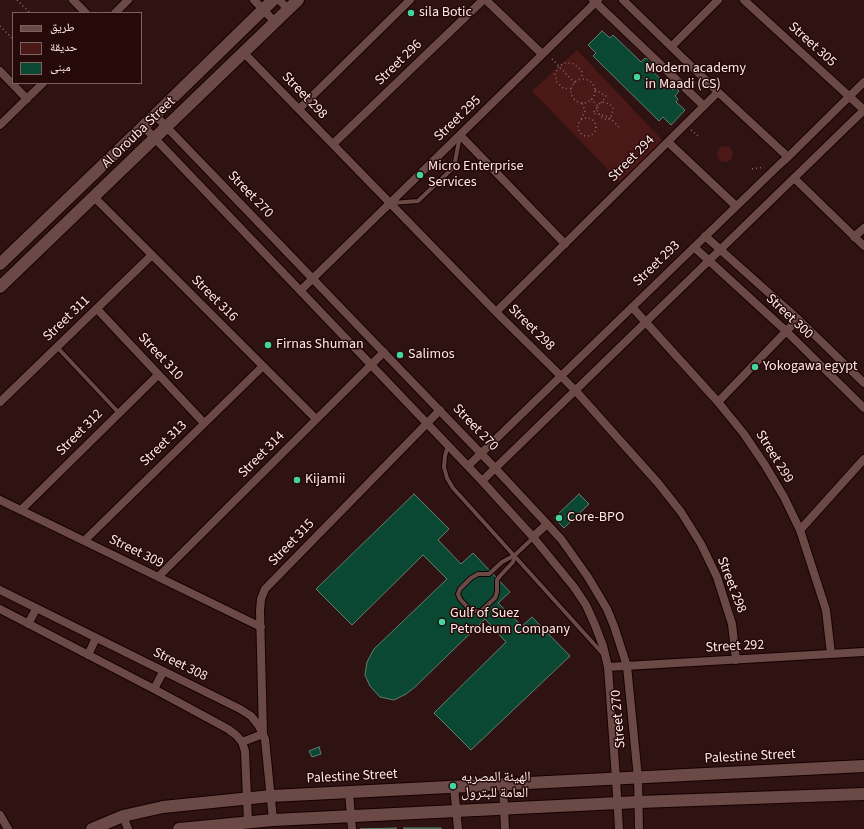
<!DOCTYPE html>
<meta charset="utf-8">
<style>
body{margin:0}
#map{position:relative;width:864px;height:829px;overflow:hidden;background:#2f1312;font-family:"Source Sans 3","Noto Naskh Arabic",sans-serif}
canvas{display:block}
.legend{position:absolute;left:12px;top:12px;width:130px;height:72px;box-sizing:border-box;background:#250a09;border:1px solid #7c6362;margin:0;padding:5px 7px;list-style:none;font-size:12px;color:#fee9e7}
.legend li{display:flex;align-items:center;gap:8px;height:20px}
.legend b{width:20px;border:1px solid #7c6362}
</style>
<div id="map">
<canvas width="864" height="829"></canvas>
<ul class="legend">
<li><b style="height:5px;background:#6a4946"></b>طريق</li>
<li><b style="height:11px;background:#4a1817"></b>حديقة</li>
<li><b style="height:11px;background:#0a4833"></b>مبنى</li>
</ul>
</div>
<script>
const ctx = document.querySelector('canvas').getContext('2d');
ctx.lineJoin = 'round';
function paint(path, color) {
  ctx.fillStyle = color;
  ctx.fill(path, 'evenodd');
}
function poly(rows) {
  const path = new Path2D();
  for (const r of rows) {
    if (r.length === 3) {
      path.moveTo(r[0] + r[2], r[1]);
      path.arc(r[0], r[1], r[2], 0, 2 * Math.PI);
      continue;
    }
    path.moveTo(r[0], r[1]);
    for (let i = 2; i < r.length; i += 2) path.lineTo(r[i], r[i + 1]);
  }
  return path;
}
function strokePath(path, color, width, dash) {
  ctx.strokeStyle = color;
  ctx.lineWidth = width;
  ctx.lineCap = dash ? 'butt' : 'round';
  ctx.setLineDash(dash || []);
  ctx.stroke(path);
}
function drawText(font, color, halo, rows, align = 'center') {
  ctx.font = font + ' "Source Sans 3","Noto Naskh Arabic",sans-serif';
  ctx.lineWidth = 3;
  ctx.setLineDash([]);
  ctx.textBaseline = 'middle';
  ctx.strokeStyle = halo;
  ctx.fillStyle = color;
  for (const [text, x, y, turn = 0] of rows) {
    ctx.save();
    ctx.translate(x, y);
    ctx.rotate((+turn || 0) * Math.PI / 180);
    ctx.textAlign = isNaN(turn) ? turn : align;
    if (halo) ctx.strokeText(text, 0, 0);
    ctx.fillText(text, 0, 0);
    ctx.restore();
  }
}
paint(poly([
 [577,50,663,141,620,182,532,91],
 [725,154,8]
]), '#4a1817');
const building = poly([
 [602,31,610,38,613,35,641,62,645,58,652,61,656,68,653,72,673,90,676,88,679,91,675,96,678,99,676,102,685,110,671,125,663,117,659,121,593,56,596,53,588,45,602,31],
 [414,494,449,529,438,540,461,564,473,553,510,592,498,603,522,626,532,617,570,656,471,750,434,713,506,642,485,619,415,687,406,694,394,700,380,697,370,686,365,675,367,662,374,649,447,579,423,555,352,625,316,589,414,494],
 [579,494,589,504,564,528,554,518,579,494],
 [319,747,321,754,312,757,309,751,319,747],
 [396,828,396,829,360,829,396,828],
 [404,828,441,828,441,829,404,829,404,828]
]);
paint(building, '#0a4833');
strokePath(building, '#5d806f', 1);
const lane = poly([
 [392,203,418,201,454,167,460,136],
 [57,347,119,413],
 [448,445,445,456,444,467,447,478,453,488,603,654],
 [515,555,513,562,500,576,497,580,497,592,495,598,481,611,475,611,470,610,460,599,458,594,460,589,471,578,478,574,489,574,502,562,515,555],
 [515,555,533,538]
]);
const street = poly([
 [73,0,86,13],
 [254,0,275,22],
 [279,0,288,9],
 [486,0,542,54],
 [593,0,704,106],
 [623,0,718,92,788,157],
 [744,0,864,110],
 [115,13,128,0],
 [672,46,718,0],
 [244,53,496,312,575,390,658,483,681,512,701,544,717,577,732,624,736,660],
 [0,71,27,99],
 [299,109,410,0],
 [155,115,495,468,561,539,588,577,607,609,614,626,627,666,638,778,639,829],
 [0,125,43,83],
 [143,126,482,481,533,537,574,587,586,605,595,625,603,646,608,667,616,779,619,829],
 [460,135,565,244],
 [668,142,736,206],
 [333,144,483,0],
 [794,178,864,246],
 [94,197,316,419],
 [705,236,798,319,864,383],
 [854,237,864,228],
 [694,247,786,331,864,408],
 [301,290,598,0],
 [632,307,718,402,744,434,765,465,784,497,800,530,826,610,831,654],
 [97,309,204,423],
 [496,312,718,92],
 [0,402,152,255],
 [718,402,798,319],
 [468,466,779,165,788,157,864,82],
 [482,481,864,110],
 [0,500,261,627],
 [21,510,158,375],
 [800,530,864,459],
 [533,537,547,524],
 [84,541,263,366],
 [158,577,384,352],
 [0,590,240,709,251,716,259,726,265,739,273,820],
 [0,609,154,689,228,729,236,735,242,742,245,751,248,822],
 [28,624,36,609],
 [88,655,96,638],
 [608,667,864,652],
 [154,689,163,672],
 [242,742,263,734,260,611,261,599,265,589,440,410],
 [503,785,505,829],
 [454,787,458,829],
 [349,792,352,829],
 [0,815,8,829],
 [123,816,128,829]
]);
const secondary = poly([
 [0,264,155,115,273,0],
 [0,287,298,0],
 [92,829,123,816,163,807,271,796,864,766],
 [179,829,273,820,639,802,864,794]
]);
strokePath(lane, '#160101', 6);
strokePath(street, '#160101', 10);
strokePath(secondary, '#160101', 14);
strokePath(poly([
 [17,0,30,13],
 [0,26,13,39],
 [552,59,575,83],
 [583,91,12],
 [571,89,563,88,557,82,555,74,559,66,565,63,572,63,578,67,582,72,582,79],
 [595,90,606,96,601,103],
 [591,99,598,106,593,113,609,117,619,127],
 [603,102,610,104,613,108,612,115,608,120,601,117,597,110,599,104,603,102],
 [587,127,9],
 [581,119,585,111,582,103],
 [691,130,699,137],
 [752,169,764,167]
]), '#886f6d', 1.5, [1, 3]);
strokePath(lane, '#6a4946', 4);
strokePath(street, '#6a4946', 8);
strokePath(secondary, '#6a4946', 12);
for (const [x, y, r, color] of [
 [411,13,4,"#45d49f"],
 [637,77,4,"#45d49f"],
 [420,175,4,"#45d49f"],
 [268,345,4,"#45d49f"],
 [400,355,4,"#45d49f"],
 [755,367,4,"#45d49f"],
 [297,480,4,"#45d49f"],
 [559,518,4,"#45d49f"],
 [442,622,4,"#45d49f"],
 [453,786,4,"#45d49f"]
]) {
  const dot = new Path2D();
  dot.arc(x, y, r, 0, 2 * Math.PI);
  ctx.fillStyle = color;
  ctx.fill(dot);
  strokePath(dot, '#250a09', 1.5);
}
drawText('14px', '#fee9e7', '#250a09', [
 ["sila Botic",419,13],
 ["Modern academy",645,69],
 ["in Maadi (CS)",645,85],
 ["Micro Enterprise",428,167],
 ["Services",428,183],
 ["Firnas Shuman",276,345],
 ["Salimos",408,355],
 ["Yokogawa egypt",763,367],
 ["Kijamii",305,480],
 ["Core-BPO",567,518],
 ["Gulf of Suez",450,614],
 ["Petroleum Company",450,630],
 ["الهيئة المصريه",461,778],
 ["العامة للبترول",461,794]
], 'left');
drawText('14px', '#fee9e7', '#250a09', [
 ["Street 305",812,45,42],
 ["Street 296",399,63,-44],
 ["Street 298",304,96,46],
 ["Street 295",458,119,-44],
 ["Al Orouba Street",139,133,-44],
 ["Street 294",632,159,-45],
 ["Street 270",250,195,46],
 ["Street 293",657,264,-44],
 ["Street 316",214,299,45],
 ["Street 300",789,317,43],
 ["Street 311",67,319,-44],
 ["Street 298",531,328,45],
 ["Street 310",160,357,47],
 ["Street 270",475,428,46],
 ["Street 312",80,433,-45],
 ["Street 313",164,444,-44],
 ["Street 314",262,455,-45],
 ["Street 299",774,457,58],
 ["Street 315",292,543,-46],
 ["Street 309",136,552,26],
 ["Street 298",731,585,69],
 ["Street 292",735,647,-3],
 ["Street 308",180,665,26],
 ["Street 270",619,719,-95],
 ["Palestine Street",750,757,-3],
 ["Palestine Street",352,777,-3]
]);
</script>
